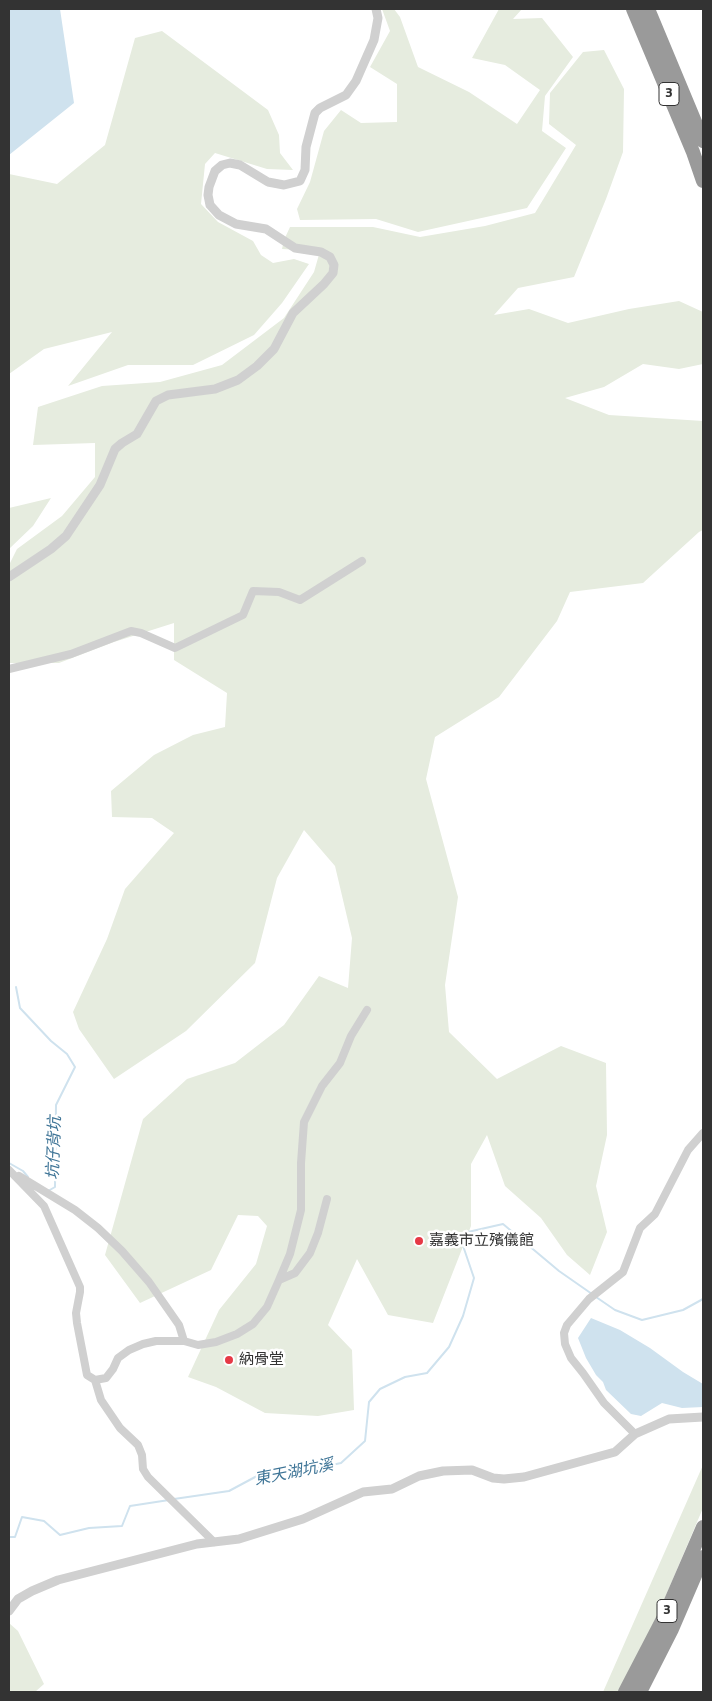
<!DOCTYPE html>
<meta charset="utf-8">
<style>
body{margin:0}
#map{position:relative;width:712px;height:1701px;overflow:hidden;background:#fff;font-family:"Titillium Web",sans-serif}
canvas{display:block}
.frame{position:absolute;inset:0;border:10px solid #333;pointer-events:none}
</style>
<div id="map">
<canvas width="712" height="1701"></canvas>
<div class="frame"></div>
</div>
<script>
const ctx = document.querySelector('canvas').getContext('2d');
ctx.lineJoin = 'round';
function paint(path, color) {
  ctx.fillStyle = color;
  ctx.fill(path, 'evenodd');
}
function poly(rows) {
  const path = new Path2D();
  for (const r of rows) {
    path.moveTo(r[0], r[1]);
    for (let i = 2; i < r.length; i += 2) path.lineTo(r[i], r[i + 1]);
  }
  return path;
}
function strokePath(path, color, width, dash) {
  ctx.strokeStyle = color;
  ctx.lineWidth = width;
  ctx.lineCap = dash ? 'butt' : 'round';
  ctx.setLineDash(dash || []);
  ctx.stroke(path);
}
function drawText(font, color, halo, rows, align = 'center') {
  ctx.font = font + ' "Titillium Web","Noto Sans TC",sans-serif';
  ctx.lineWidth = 5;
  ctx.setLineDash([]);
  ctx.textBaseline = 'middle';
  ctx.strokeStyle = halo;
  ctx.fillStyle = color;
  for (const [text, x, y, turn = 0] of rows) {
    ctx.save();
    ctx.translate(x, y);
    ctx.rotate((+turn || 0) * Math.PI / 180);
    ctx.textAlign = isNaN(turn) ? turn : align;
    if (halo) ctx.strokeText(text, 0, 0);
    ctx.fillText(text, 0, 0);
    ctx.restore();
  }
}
paint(poly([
 [382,9,394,9,400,17,418,67,469,92,517,124,540,90,505,65,472,58,499,9,522,9,513,19,542,18,573,57,545,96,542,131,566,148,527,208,418,232,376,219,300,220,297,209,310,182,324,131,341,110,361,123,397,122,397,84,370,67,390,31],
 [162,31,268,110,279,135,280,153,293,170,267,169,215,153,205,164,201,204,218,222,253,241,261,255,273,263,294,259,309,264,282,303,254,335,193,365,128,365,68,386,112,332,44,349,9,374,9,174,57,184,105,145,135,38],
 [604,50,624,89,623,152,606,199,574,277,518,288,494,315,529,309,568,323,629,309,679,301,703,312,703,364,679,369,643,364,604,387,565,398,609,415,703,421,703,530,699,532,643,583,570,592,557,621,499,697,435,737,426,779,458,897,445,985,449,1032,497,1079,561,1046,606,1063,607,1135,596,1186,607,1232,590,1275,567,1255,541,1218,505,1186,487,1135,471,1164,471,1226,433,1323,388,1315,357,1259,328,1325,352,1350,354,1410,318,1416,265,1413,216,1387,188,1377,219,1310,256,1264,267,1226,258,1216,238,1215,211,1270,140,1303,105,1255,143,1119,187,1079,235,1063,284,1025,319,976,348,988,352,938,335,866,304,830,277,878,255,963,186,1031,114,1079,79,1029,73,1012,107,939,125,889,174,833,152,818,112,817,111,791,154,755,193,735,225,727,227,693,174,660,174,623,114,642,59,663,9,663,9,565,17,549,62,516,95,477,95,443,33,445,38,407,102,386,160,382,222,365,284,318,314,272,320,251,282,249,284,240,290,227,373,227,420,237,485,226,535,213,576,145,549,124,550,93,583,52],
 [51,498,33,526,9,549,9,508],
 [703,1465,703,1508,638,1661,621,1692,603,1692],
 [9,1623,18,1631,44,1684,35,1692,9,1692]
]), '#e6ecdf');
paint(poly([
 [9,9,60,9,74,103,9,155],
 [591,1318,620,1330,650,1348,683,1372,703,1384,703,1407,682,1408,662,1403,641,1416,631,1414,606,1390,603,1382,596,1375,586,1358,578,1338]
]), '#cfe2ee');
strokePath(poly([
 [16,987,20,1008,51,1041,67,1054,75,1067,56,1105,55,1187,48,1191],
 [9,1163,23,1171,28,1177],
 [596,1297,615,1310,642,1320,683,1310,703,1299],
 [174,1499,229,1491,257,1476,278,1472,308,1470,341,1463,365,1441,369,1402,380,1389,405,1377,427,1373,449,1347,463,1316,474,1278,459,1234,503,1224,559,1271,592,1294],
 [9,1537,15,1537,22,1517,44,1521,60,1535,89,1528,122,1526,130,1506,169,1500]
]), '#cfe2ee', 2);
strokePath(poly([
 [9,669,71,654,131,631,141,633,175,648,243,615,253,591,279,592,300,600,362,561],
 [9,1170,44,1206,80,1287,80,1292,76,1313,77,1323,87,1375,95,1380,106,1378,113,1369,118,1358,129,1350,143,1344,156,1341,184,1341,198,1345,216,1342,237,1334,253,1324,267,1307,279,1280,295,1273,310,1253,318,1233,327,1199],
 [19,1176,75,1210,98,1228,122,1251,149,1282,179,1325,184,1341],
 [279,1280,290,1254,301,1210,301,1163,304,1122,322,1086,340,1063,351,1036,367,1010],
 [95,1380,101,1400,120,1428,138,1445,142,1455,143,1469,148,1477,214,1542],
 [635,1434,604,1403,583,1373,571,1358,565,1344,564,1333,567,1325,589,1299,623,1272,640,1228,655,1214,688,1150,703,1133]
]), '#d0d0d0', 8);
strokePath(poly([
 [9,577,51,549,66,536,100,485,115,449,122,443,137,434,156,401,168,395,215,389,238,380,257,366,274,349,293,313,324,284,333,273,334,265,330,257,321,252,295,248,266,229,236,224,219,215,210,205,208,195,209,187,215,171,222,165,230,163,240,165,268,182,284,185,300,181,305,170,306,147,315,113,320,108,346,95,356,81,374,40,378,18,376,9],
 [9,1611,18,1599,32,1591,58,1580,197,1544,239,1539,303,1519,363,1492,392,1489,419,1476,443,1471,472,1470,493,1478,504,1479,524,1477,615,1452,635,1434,669,1419,703,1417]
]), '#d0d0d0', 9);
strokePath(poly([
 [633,9,693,152,703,181],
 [648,9,703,141],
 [625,1692,664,1617,703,1527],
 [640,1692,672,1629,703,1557]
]), '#9a9a9a', 14);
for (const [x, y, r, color] of [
 [419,1241,5,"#e63946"],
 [229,1360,5,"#e63946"]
]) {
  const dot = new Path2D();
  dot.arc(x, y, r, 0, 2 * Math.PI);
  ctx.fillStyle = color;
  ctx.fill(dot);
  strokePath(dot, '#fff', 2);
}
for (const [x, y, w] of [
 [669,94,20],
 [667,1611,20]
]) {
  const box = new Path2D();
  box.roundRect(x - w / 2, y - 11.5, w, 23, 4);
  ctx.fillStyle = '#fff';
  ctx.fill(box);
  strokePath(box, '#333', 1);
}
drawText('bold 14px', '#333', null, [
 ["3",669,94],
 ["3",667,1611]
]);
drawText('15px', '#333', '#fff', [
 ["嘉義市立殯儀館",429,1241],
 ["納骨堂",239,1360]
], 'left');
drawText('italic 16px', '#3f7597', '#fff', [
 ["坑仔背坑",55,1148,-88],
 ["東天湖坑溪",294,1473,-11]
]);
</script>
